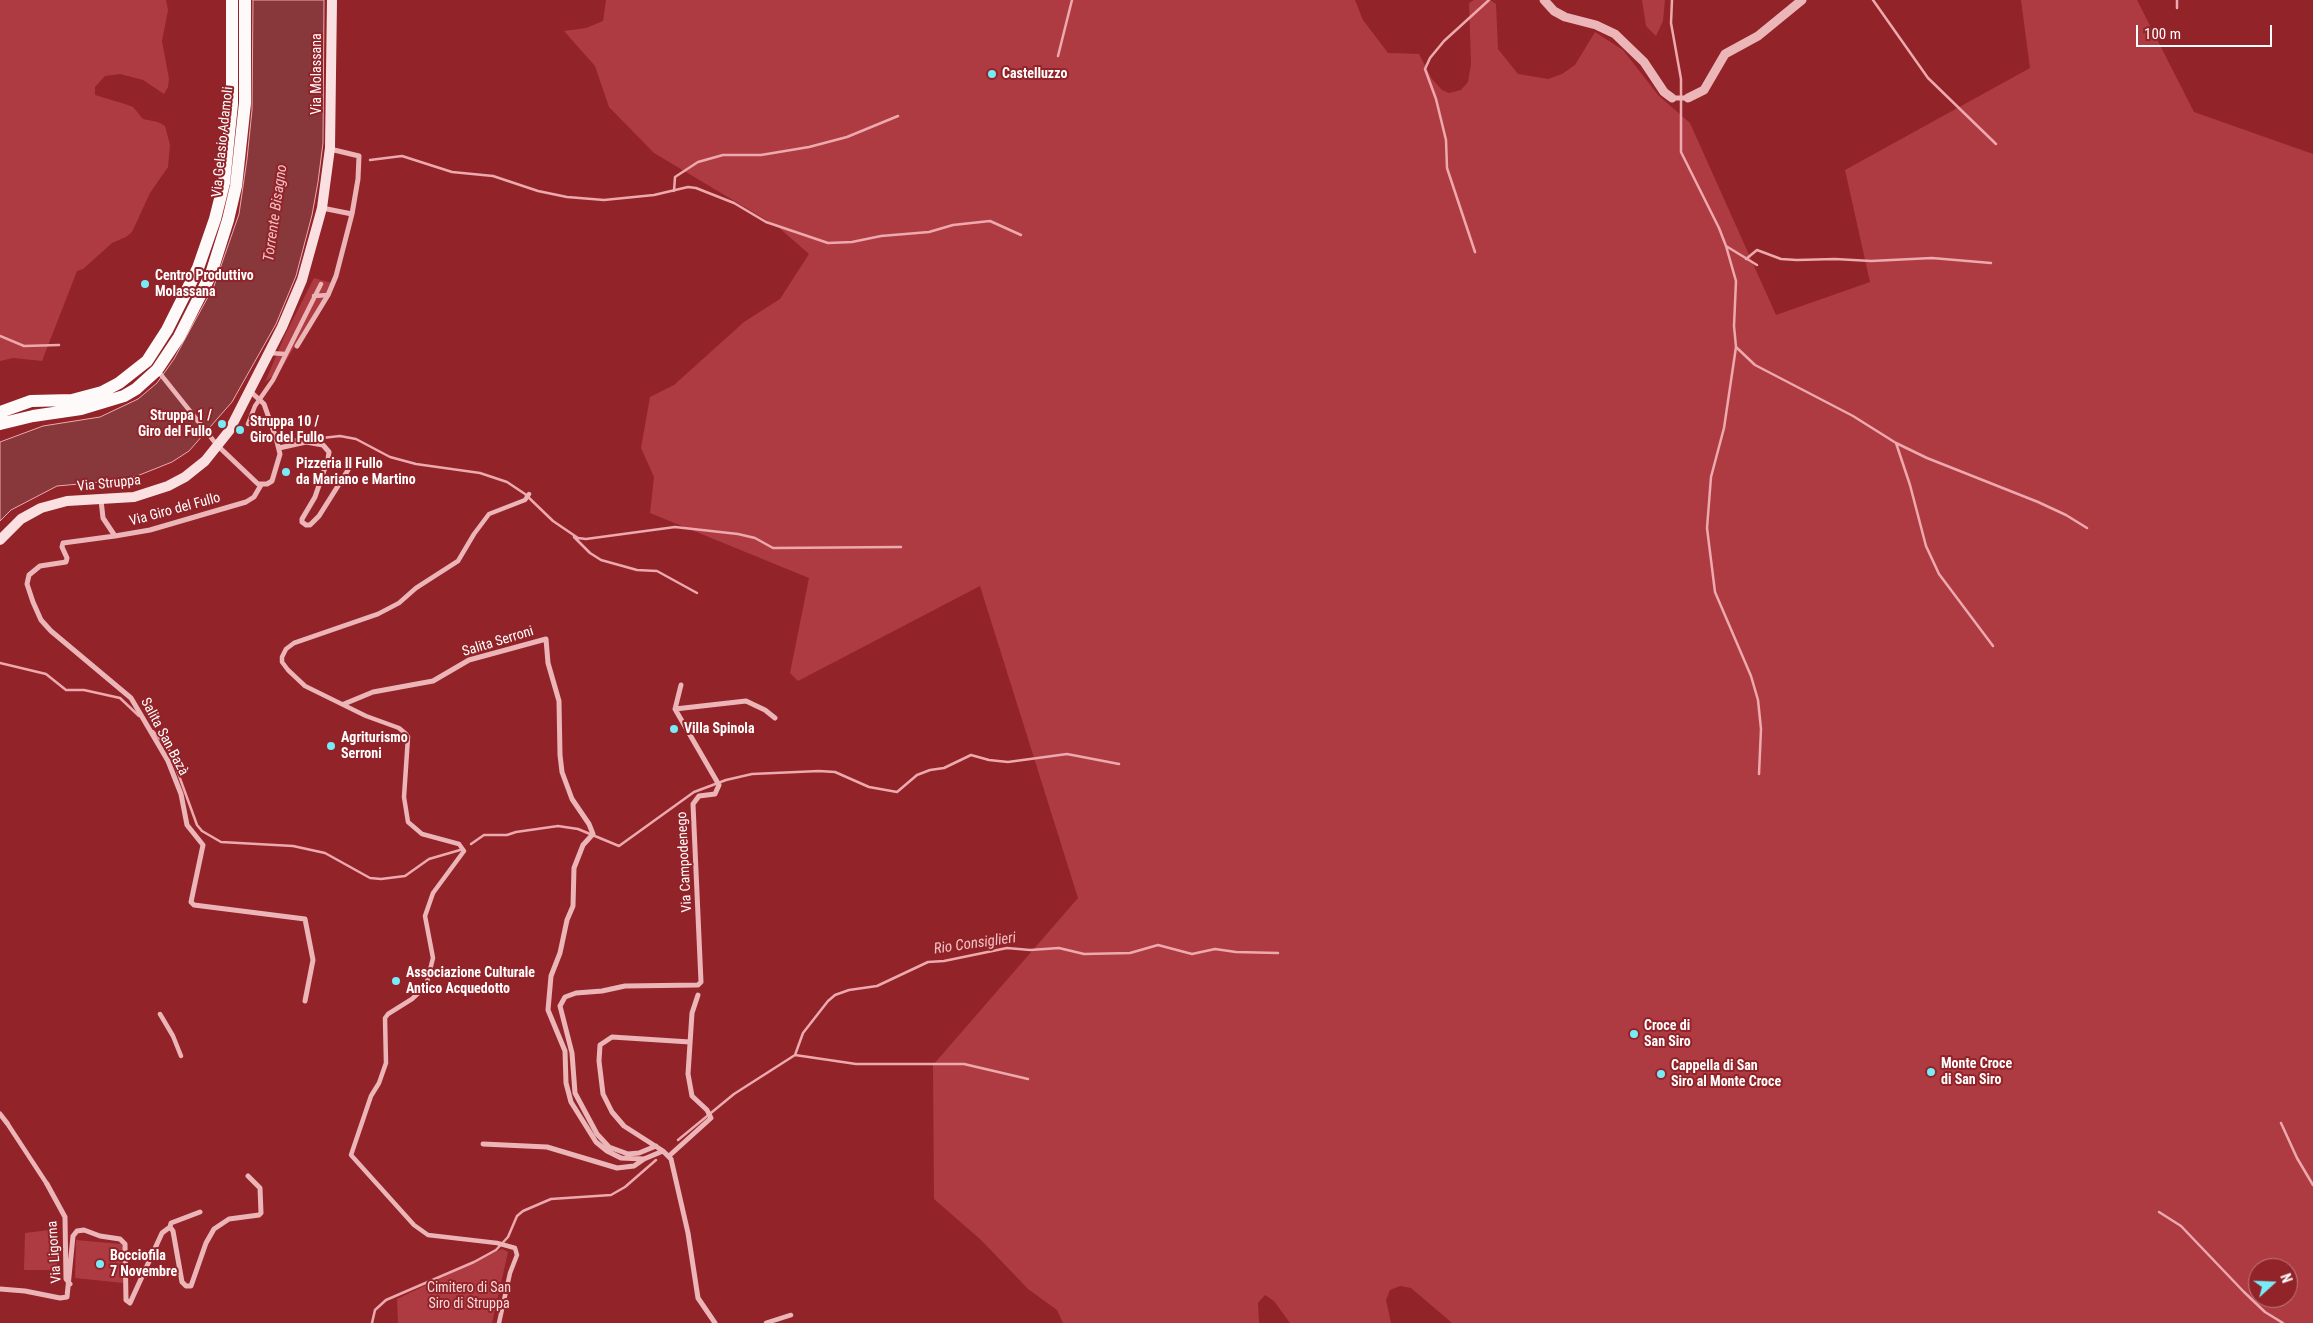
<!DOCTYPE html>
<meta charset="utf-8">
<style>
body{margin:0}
#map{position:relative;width:2313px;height:1323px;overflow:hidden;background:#912329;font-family:"Roboto Condensed",sans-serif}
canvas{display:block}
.north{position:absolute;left:2248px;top:1258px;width:50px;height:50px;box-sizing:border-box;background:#912329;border:1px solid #bd7b7f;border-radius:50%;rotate:70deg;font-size:14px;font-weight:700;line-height:20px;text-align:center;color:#fff}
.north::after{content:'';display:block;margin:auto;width:18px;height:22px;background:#78ebf7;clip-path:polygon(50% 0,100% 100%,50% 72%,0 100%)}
.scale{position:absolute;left:2136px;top:25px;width:136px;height:22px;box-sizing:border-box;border:2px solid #fff;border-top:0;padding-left:6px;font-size:15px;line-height:18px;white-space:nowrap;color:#fff;-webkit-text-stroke:4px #912329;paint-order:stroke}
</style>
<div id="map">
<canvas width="2313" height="1323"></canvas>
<div class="north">N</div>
<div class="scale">100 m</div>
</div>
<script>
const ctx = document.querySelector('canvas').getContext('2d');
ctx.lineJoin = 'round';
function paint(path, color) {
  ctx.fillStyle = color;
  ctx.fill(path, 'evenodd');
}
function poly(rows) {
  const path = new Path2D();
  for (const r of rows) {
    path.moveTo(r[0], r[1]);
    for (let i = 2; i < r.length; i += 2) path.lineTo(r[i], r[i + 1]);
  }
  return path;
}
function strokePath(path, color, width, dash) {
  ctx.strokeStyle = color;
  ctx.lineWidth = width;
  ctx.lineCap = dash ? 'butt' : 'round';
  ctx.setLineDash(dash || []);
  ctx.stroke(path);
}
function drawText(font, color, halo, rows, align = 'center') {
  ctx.font = font + ' "Roboto Condensed",sans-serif';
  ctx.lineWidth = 4;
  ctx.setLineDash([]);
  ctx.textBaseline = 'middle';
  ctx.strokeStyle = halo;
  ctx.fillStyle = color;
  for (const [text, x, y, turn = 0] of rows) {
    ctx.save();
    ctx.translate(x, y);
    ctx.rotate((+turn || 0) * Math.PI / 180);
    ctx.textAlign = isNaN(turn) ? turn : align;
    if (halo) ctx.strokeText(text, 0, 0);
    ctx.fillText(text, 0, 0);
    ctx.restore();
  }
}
paint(poly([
 [0,0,166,0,168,10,162,41,169,79,168,87,164,94,143,80,120,74,105,76,95,87,95,95,125,104,133,107,143,119,158,122,165,126,170,145,168,167,150,193,132,232,126,237,112,243,83,269,77,271,42,361,13,358,0,361],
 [606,0,1355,0,1363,20,1388,53,1419,54,1432,79,1442,90,1449,93,1461,90,1468,82,1471,64,1469,3,1474,0,1490,0,1496,4,1498,49,1518,74,1548,79,1562,74,1575,65,1595,32,1623,50,1659,96,1690,123,1776,315,1870,282,1845,170,2030,68,2021,0,2137,0,2194,112,2313,154,2313,1323,1452,1323,1411,1288,1400,1286,1390,1290,1386,1300,1391,1323,1290,1323,1274,1301,1265,1295,1258,1303,1259,1323,1063,1323,1057,1310,1028,1289,981,1240,934,1199,933,1065,1078,898,980,586,798,681,790,673,809,578,650,513,654,477,641,448,650,397,674,385,744,322,780,299,809,254,778,227,654,153,609,107,595,66,564,31,586,28,603,21],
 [2258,1268,2288,1268,2288,1298,2258,1298],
 [1642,0,1665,0,1663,21,1656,36,1646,26],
 [314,278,332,283,280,371,265,382,285,335],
 [57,1229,57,1270,24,1270,25,1233],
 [76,1240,121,1244,124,1250,123,1283,75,1278],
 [502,1249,508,1252,492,1323,398,1323,397,1299]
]), '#af3b42');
const water = poly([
 [253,0,324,0,323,143,318,182,312,215,296,276,276,324,232,402,189,451,172,462,137,476,112,481,57,486,11,510,0,521,0,442,43,426,100,417,138,399,157,383,174,359,214,286,239,214,247,159,252,110,253,0]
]);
paint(water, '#88373a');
strokePath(water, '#eda9ae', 1);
strokePath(poly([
 [1672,0,1671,23,1681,79,1681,152,1719,228,1726,246,1757,265],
 [1873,0,1928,78,1996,144],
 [2177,8,2177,0],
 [1058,56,1072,0],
 [370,160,402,156,452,172,493,176,538,191,567,197,604,200,654,195,688,187,696,188,734,203,766,222,828,243,852,242,881,236,929,232,953,225,990,221,1021,235],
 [674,191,675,177,698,162,723,155,761,155,809,147,847,137,898,116],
 [1726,246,1736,281,1734,326,1736,347,1724,428,1711,477,1707,528,1715,592,1751,676,1758,700,1761,729,1759,774],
 [1475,252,1447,168,1446,140,1436,99,1425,69,1430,58,1444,41,1489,0],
 [1746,259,1757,250,1781,259,1797,260,1835,259,1871,261,1932,258,1991,263],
 [0,336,24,346,59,345],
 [1736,347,1755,365,1853,416,1896,443,1927,458,2038,502,2066,515,2087,528],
 [287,443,299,438,322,438,340,436,356,439,390,457,416,464,480,473,507,482,525,494,553,521,578,538,586,539,675,527,738,534,755,538,773,548,901,547],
 [1896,443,1910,485,1926,546,1939,574,1993,646],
 [574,537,590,553,601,560,637,570,657,571,697,593],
 [0,663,46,674,66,690,84,690,120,698,139,716],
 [153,731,170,751,197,825,202,831,221,842,293,846,325,853,370,878,381,879,405,876,429,859,460,850],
 [471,844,484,835,507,835,516,832,558,826,578,829,619,846,694,792,726,780,752,774,819,771,835,772,869,787,897,792,917,775,930,770,944,768,971,755,989,760,1008,762,1067,754,1119,764],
 [795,1055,856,1064,964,1064,1028,1079],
 [2281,1123,2297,1158,2313,1185],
 [678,1140,734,1094,795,1055,803,1033,828,1001,835,995,849,990,877,986,928,962,944,961,1007,948,1030,950,1059,948,1084,954,1130,953,1158,945,1192,954,1215,949,1236,952,1278,953],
 [2159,1212,2181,1226,2244,1292,2265,1312,2283,1323],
 [372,1323,375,1310,386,1300,474,1262,496,1250,508,1237,517,1216,523,1211,551,1199,611,1195,625,1187,656,1160]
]), '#eda9ae', 2.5);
strokePath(poly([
 [314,296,328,295],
 [269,353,285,354],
 [158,371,217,445],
 [248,424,255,406,273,380,321,284],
 [160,1014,173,1036,181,1056],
 [7,1123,47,1184],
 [499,1323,510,1273,517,1255,515,1248,497,1243,428,1235,414,1225,351,1155,371,1096,379,1083,386,1063,385,1018,388,1014,412,999,426,986,433,958,425,916,433,893,464,851,459,844,422,834,408,822,404,797,408,737,406,734,399,728,366,716,305,686,288,670,282,662,282,657,286,649,294,643,378,614,399,603,416,588,458,561,474,534,489,514,525,500,529,494],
 [766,1323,791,1315]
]), '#ecb5b8', 4.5);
strokePath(poly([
 [1672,98,1688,98],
 [322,208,352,214],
 [297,346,328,295,336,276,352,214,358,179,359,156,330,149],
 [218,446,258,484,267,484,272,481,280,454,276,438,264,404,251,392],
 [279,448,306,442,323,445,329,452,328,459,315,497,302,519,302,522,306,525,310,525,319,516,348,470],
 [101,500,103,518,115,536,150,530,246,502,254,497,261,485],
 [115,536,63,543,62,547,67,558,66,562,40,566,29,575,27,584,33,602,41,620,51,631,131,698,168,761,181,794,187,825,203,845,191,902,194,905,305,919,313,960,305,1001],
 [344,704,373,692,433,681,469,660,546,639,548,663,559,701,560,755,562,772,572,799,589,824,593,834,583,845,574,868,573,906,567,920,560,953,551,976,548,1010,565,1051,566,1083,571,1102,596,1142,607,1151,621,1158,644,1159,663,1151],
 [675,709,746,701,765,710,775,718],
 [690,1042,612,1037,600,1045,599,1061,603,1094,612,1112,624,1126,663,1151,671,1159,688,1233,698,1298,715,1323],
 [0,1114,7,1123],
 [483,1144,547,1147,617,1168,634,1166,644,1159],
 [656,1146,639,1153,628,1154,609,1147,597,1134,575,1093,572,1053,560,1006,565,997,576,993,602,991,625,986,698,985,701,982,693,804,699,796,715,794,719,785,675,709,681,685],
 [669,1156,711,1118,707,1110,692,1096,688,1074,692,1013,698,995],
 [47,1184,65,1217,66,1279,70,1284],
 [170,1227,171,1223,200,1212],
 [0,1289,25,1291,60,1298,67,1297,73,1236,77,1231,84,1230,100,1236,120,1239,125,1244,126,1300,130,1303,162,1233,170,1227,173,1231,182,1282,186,1286,191,1286,206,1243,214,1229,229,1219,259,1215,261,1213,260,1188,248,1176]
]), '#ecb5b8', 5);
strokePath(poly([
 [1544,0,1554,11,1565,17,1596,25,1615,34,1644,62,1664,92,1672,98],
 [1688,98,1704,90,1725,54,1758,36,1802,0]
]), '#ecb5b8', 9);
strokePath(poly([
 [0,540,21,519,41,508,67,501,134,497,168,486,185,477,205,461,229,431,282,327,302,280,322,208,330,148,332,0]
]), '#fae0e1', 10);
strokePath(poly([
 [0,412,31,401,72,400,102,392,119,383,147,361,167,330,198,268,215,219,224,183,232,104,232,0],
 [0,424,33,416,81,409,124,396,136,389,157,370,179,337,211,274,228,220,236,186,245,103,245,0]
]), '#fffafa', 12);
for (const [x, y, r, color] of [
 [992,74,5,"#78ebf7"],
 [145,284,5,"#78ebf7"],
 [222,424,5,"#78ebf7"],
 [240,430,5,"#78ebf7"],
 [286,472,5,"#78ebf7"],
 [674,729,5,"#78ebf7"],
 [331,746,5,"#78ebf7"],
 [396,981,5,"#78ebf7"],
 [1634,1034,5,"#78ebf7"],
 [1931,1072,5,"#78ebf7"],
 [1661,1074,5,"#78ebf7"],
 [100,1264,5,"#78ebf7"]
]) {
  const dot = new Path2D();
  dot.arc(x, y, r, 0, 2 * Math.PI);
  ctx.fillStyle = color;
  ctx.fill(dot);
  strokePath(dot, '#912329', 2);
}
drawText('14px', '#fff', '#912329', [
 ["Via Molassana",317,74,-90],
 ["Via Gelasio Adamoli",223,142,-84],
 ["Via Struppa",109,484,-6],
 ["Via Giro del Fullo",175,510,-15],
 ["Salita Serroni",498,642,-17],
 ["Salita San Bazà",164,737,62],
 ["Via Campodenego",685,862,-93],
 ["Via Ligorna",55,1252,-94]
]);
drawText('bold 14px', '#fff', '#912329', [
 ["Castelluzzo",1002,74],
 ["Centro Produttivo",155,276],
 ["Molassana",155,292],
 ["Struppa 1 /",212,416,"right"],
 ["Giro del Fullo",212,432,"right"],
 ["Struppa 10 /",250,422],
 ["Giro del Fullo",250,438],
 ["Pizzeria Il Fullo",296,464],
 ["da Mariano e Martino",296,480],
 ["Villa Spinola",684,729],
 ["Agriturismo",341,738],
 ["Serroni",341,754],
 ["Associazione Culturale",406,973],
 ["Antico Acquedotto",406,989],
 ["Croce di",1644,1026],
 ["San Siro",1644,1042],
 ["Monte Croce",1941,1064],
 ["di San Siro",1941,1080],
 ["Cappella di San",1671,1066],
 ["Siro al Monte Croce",1671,1082],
 ["Bocciofila",110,1256],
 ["7 Novembre",110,1272]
], 'left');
drawText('14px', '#f9dadc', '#912329', [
 ["Cimitero di San",469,1288],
 ["Siro di Struppa",469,1304]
]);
drawText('italic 15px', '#f3c1c4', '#912329', [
 ["Torrente Bisagno",276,213,-82],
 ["Rio Consiglieri",975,944,-8]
]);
</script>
